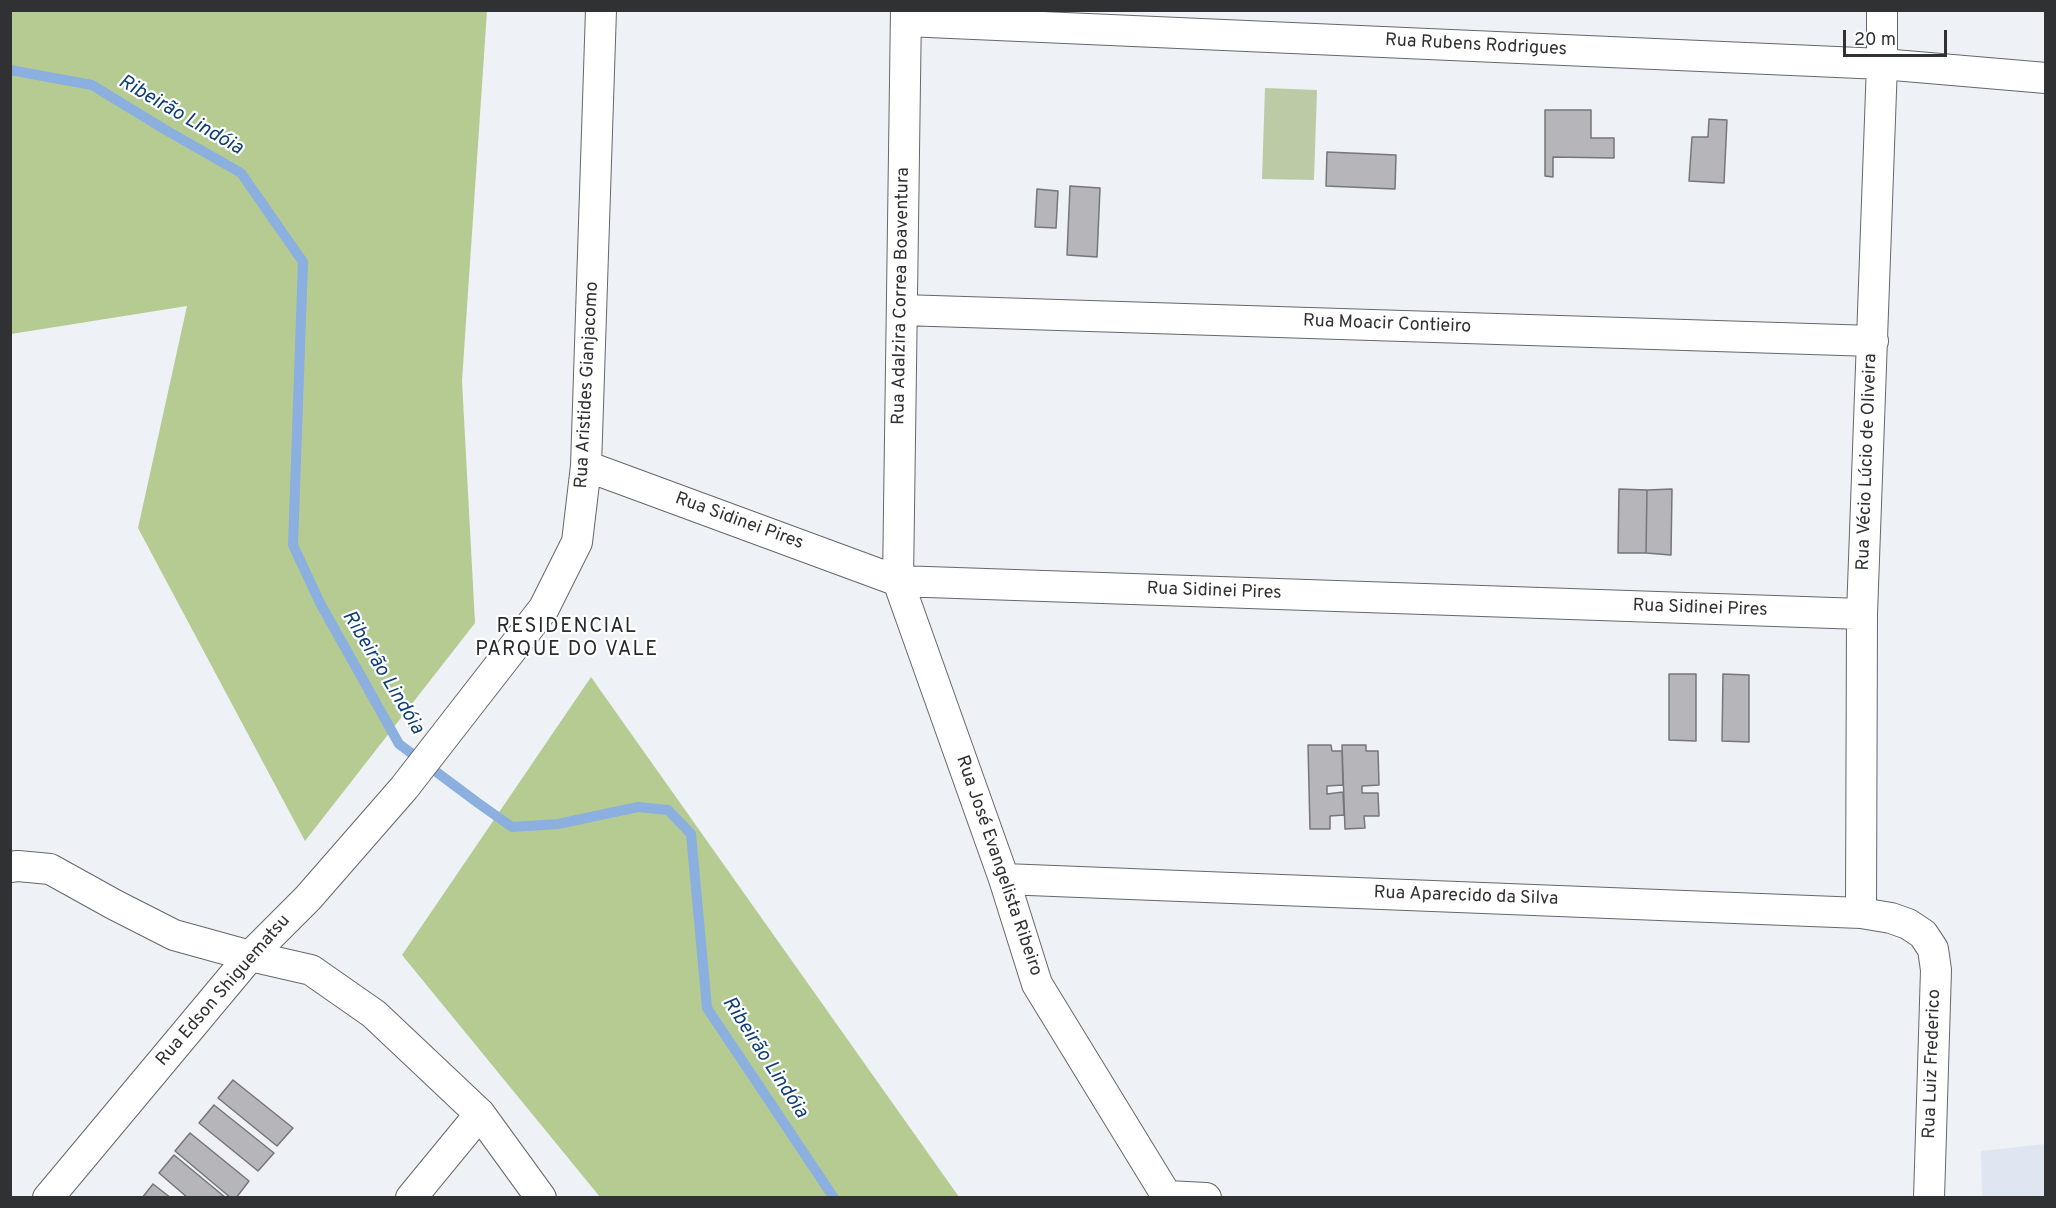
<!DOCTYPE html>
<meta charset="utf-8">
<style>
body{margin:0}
#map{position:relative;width:2056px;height:1208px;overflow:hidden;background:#eef1f5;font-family:Overpass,sans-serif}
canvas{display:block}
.frame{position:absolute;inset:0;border:12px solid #303133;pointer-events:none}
.scale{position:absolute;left:1843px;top:30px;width:104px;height:27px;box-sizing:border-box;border:3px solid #303133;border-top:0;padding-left:8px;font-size:18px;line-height:21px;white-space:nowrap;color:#303133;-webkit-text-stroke:4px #fff;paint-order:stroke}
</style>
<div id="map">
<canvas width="2056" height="1208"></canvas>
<div class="frame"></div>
<div class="scale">20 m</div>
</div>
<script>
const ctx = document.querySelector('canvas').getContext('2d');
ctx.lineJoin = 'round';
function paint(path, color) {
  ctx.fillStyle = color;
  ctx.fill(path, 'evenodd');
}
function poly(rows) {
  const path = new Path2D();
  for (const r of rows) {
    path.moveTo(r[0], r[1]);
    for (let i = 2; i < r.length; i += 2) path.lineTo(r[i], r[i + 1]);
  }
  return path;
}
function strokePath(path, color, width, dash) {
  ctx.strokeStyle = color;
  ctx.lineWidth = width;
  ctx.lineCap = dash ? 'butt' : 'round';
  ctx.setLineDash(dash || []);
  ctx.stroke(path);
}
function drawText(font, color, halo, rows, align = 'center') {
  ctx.font = font + ' Overpass,sans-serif';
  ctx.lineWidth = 4.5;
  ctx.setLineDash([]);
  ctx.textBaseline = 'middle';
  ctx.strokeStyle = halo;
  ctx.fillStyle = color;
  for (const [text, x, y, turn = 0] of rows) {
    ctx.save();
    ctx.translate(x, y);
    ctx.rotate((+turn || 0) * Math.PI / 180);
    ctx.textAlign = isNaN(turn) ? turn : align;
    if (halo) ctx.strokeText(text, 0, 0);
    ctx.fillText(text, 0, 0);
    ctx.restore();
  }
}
paint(poly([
 [2045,1144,2045,1197,1982,1197,1981,1151]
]), '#e0e6f1');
paint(poly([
 [1265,88,1317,90,1314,180,1262,179]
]), '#bccaa6');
paint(poly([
 [11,10,487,11,462,381,475,623,305,841,138,528,187,306,11,334],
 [591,677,959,1197,600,1197,402,955]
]), '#b6cb92');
strokePath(poly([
 [10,70,92,85,164,129,241,173,303,262,293,545,320,603,399,744,478,803,512,827,558,824,638,807,668,810,691,834,707,1008,834,1198]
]), '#8bafdf', 10);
const building = poly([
 [1545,110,1591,110,1591,138,1614,138,1614,158,1553,157,1553,177,1545,176,1545,110],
 [1709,119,1727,120,1724,183,1689,181,1692,137,1708,137,1709,119],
 [1327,152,1396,155,1395,189,1326,186,1327,152],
 [1070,186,1100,188,1097,257,1067,255,1070,186],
 [1037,189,1058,191,1056,228,1035,227,1037,189],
 [1619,489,1647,490,1646,553,1618,553,1619,489],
 [1672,489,1671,555,1646,553,1647,490,1672,489],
 [1669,674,1696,674,1696,741,1669,740,1669,674],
 [1723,674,1749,675,1749,742,1722,741,1723,674],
 [1308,745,1331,745,1332,751,1342,751,1343,785,1327,786,1327,794,1343,792,1344,815,1330,816,1330,829,1310,829,1308,745],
 [1342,745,1366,745,1366,751,1378,751,1379,785,1362,786,1362,793,1378,793,1379,816,1364,816,1365,828,1345,829,1342,745],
 [233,1080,293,1128,277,1146,218,1098,233,1080],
 [214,1105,274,1153,258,1171,199,1123,214,1105],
 [190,1133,249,1181,236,1198,231,1198,175,1151,190,1133],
 [174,1155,226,1198,188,1198,159,1173,174,1155],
 [153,1184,171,1198,142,1198,153,1184]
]);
paint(building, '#b5b5ba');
strokePath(building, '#76767a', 1.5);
const minor = poly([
 [906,10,898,581,1004,879,1037,984,1168,1198],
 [906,21,1882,64,2046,78],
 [902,310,1873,341],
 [586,466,898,581,1862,614],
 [10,867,18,866,50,869,115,905,174,935,250,956,311,970,374,1014,480,1114,541,1198],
 [1004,879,1861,913,1891,918,1908,924,1923,934,1933,949,1936,970,1929,1198],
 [1861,913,1862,614,1882,64,1882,10],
 [1167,1196,1206,1198],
 [48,1198,250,956,308,898,404,788,544,608,577,542,586,466,601,10],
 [411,1198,480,1114]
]);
strokePath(minor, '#65676a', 32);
strokePath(minor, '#fff', 30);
drawText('18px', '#303133', '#fff', [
 ["Rua Rubens Rodrigues",1476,46,3],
 ["Rua Adalzira Correa Boaventura",902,296,-89],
 ["Rua Moacir Contieiro",1387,325,2],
 ["Rua Aristides Gianjacomo",588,385,-87],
 ["Rua Vécio Lúcio de Oliveira",1868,462,-88],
 ["Rua Sidinei Pires",739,522,20],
 ["Rua Sidinei Pires",1214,592,2],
 ["Rua Sidinei Pires",1700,609,2],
 ["Rua José Evangelista Ribeiro",998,866,71],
 ["Rua Aparecido da Silva",1466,897,2],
 ["Rua Edson Shiguematsu",224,991,-49],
 ["Rua Luiz Frederico",1933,1064,-88]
]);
drawText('italic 20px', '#0e3e78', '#fff', [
 ["Ribeirão Lindóia",180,116,30],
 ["Ribeirão Lindóia",382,673,59],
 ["Ribeirão Lindóia",764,1058,57]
]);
ctx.letterSpacing = '1.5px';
drawText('20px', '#292a2d', '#fff', [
 ["RESIDENCIAL",567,628],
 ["PARQUE DO VALE",567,651]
]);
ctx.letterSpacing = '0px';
</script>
